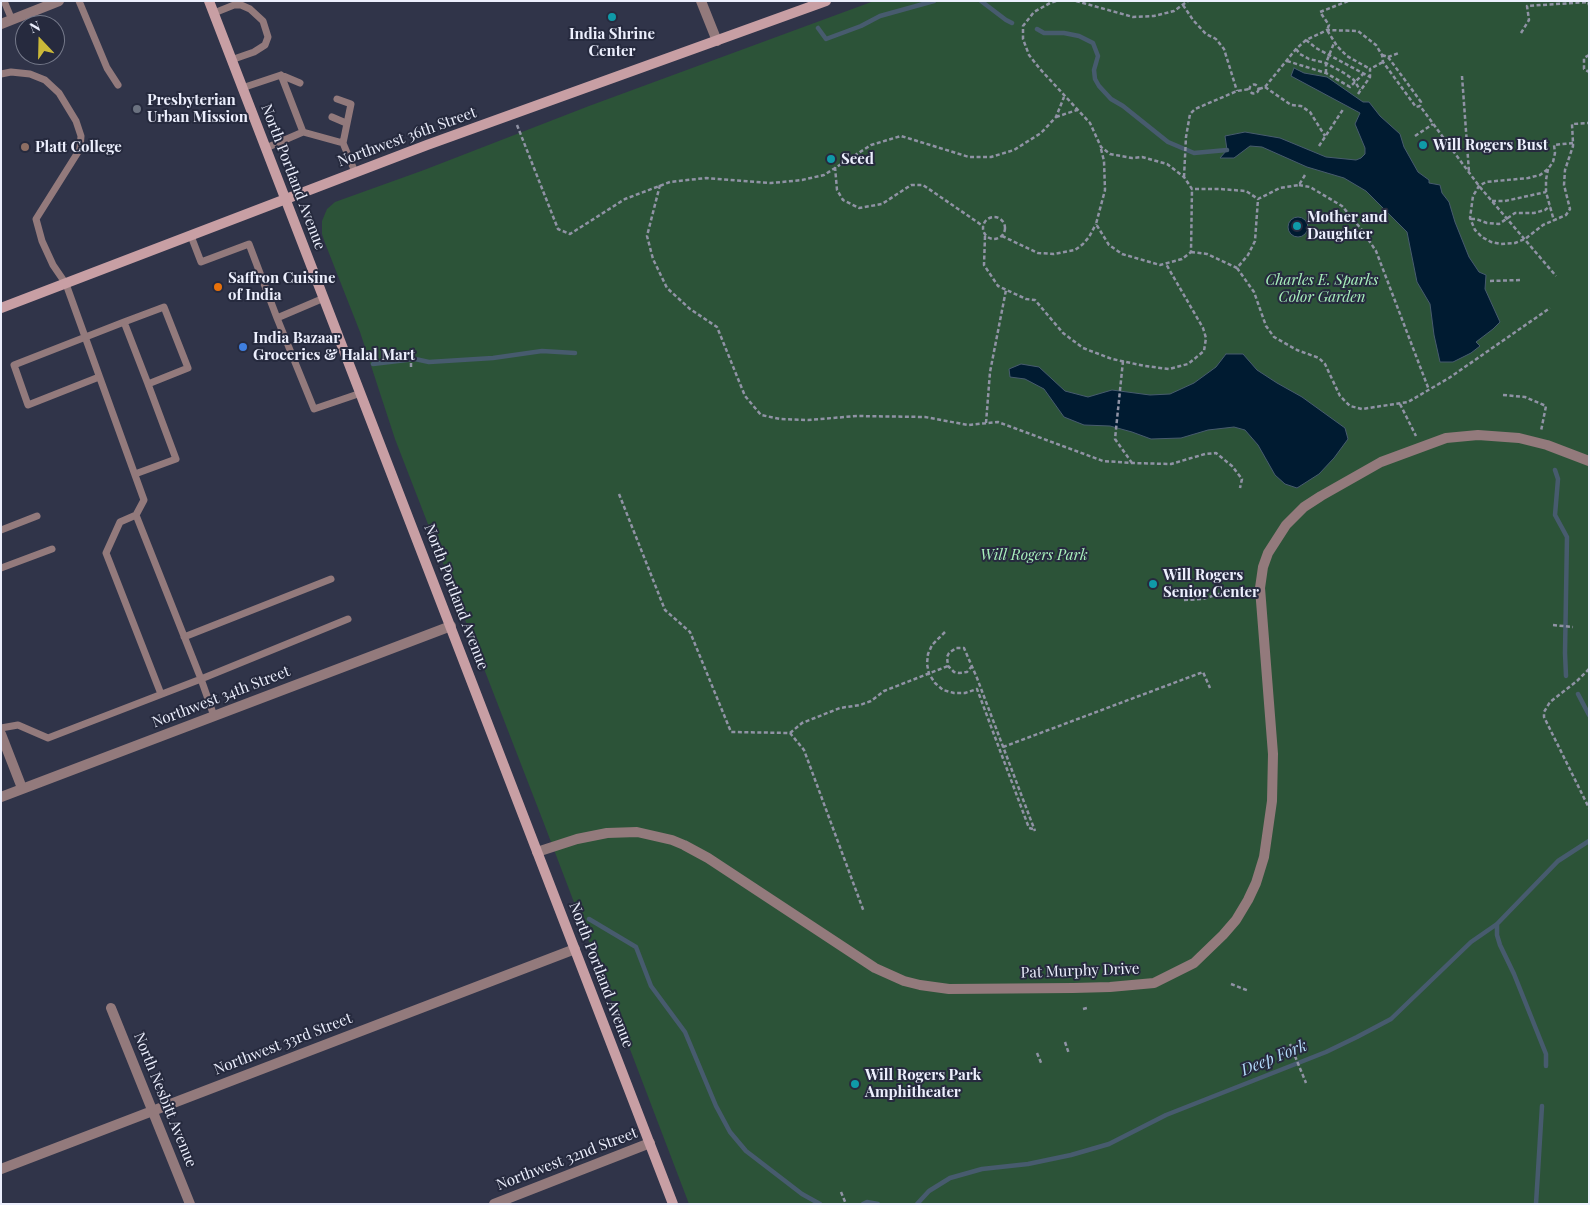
<!DOCTYPE html>
<style>
body{margin:0}
#map{position:relative;width:1590px;height:1205px;overflow:hidden;background:#303449;font-family:"Playfair Display",serif}
canvas{display:block}
.frame{position:absolute;inset:0;border:2px solid #eceffd;pointer-events:none}
.north{position:absolute;left:15px;top:15px;width:50px;height:50px;box-sizing:border-box;background:#262a3e;border:1px solid #75798a;border-radius:50%;rotate:339deg;font-size:14px;font-weight:700;line-height:20px;text-align:center;color:#eceffd}
.north::after{content:'';display:block;margin:auto;width:18px;height:22px;background:#cbb939;clip-path:polygon(50% 0,100% 100%,50% 72%,0 100%)}
</style>
<div id="map">
<canvas width="1590" height="1205"></canvas>
<div class="frame"></div>
<div class="north">N</div>
</div>
<script>
const ctx = document.querySelector('canvas').getContext('2d');
ctx.lineJoin = 'round';
function paint(path, color) {
  ctx.fillStyle = color;
  ctx.fill(path, 'evenodd');
}
function poly(rows) {
  const path = new Path2D();
  for (const r of rows) {
    if (r.length === 3) {
      path.moveTo(r[0] + r[2], r[1]);
      path.arc(r[0], r[1], r[2], 0, 2 * Math.PI);
      continue;
    }
    path.moveTo(r[0], r[1]);
    for (let i = 2; i < r.length; i += 2) path.lineTo(r[i], r[i + 1]);
  }
  return path;
}
function strokePath(path, color, width, dash) {
  ctx.strokeStyle = color;
  ctx.lineWidth = width;
  ctx.lineCap = dash ? 'butt' : 'round';
  ctx.setLineDash(dash || []);
  ctx.stroke(path);
}
function drawText(font, color, halo, rows, align = 'center') {
  ctx.font = font + ' "Playfair Display",serif';
  ctx.lineWidth = 4;
  ctx.setLineDash([]);
  ctx.textBaseline = 'middle';
  ctx.strokeStyle = halo;
  ctx.fillStyle = color;
  for (const [text, x, y, turn = 0] of rows) {
    ctx.save();
    ctx.translate(x, y);
    ctx.rotate((+turn || 0) * Math.PI / 180);
    ctx.textAlign = isNaN(turn) ? turn : align;
    if (halo) ctx.strokeText(text, 0, 0);
    ctx.fillText(text, 0, 0);
    ctx.restore();
  }
}
paint(poly([
 [874,1,1589,1,1589,1204,689,1204,543,821,395,439,360,332,325,243,322,234,322,221,327,209,335,202,424,170,589,106]
]), '#2c5338');
const water = poly([
 [1294,68,1304,73,1327,77,1363,102,1369,102,1380,116,1400,134,1404,147,1418,172,1429,180,1429,183,1440,185,1442,193,1449,202,1455,222,1469,257,1479,272,1486,275,1485,289,1500,322,1493,329,1476,342,1480,346,1471,353,1453,362,1440,362,1434,335,1430,304,1417,282,1407,232,1366,191,1344,178,1307,167,1262,147,1250,146,1234,158,1220,158,1227,150,1225,136,1245,132,1280,138,1326,157,1356,160,1361,158,1365,154,1365,148,1355,124,1360,113,1291,76,1294,68],
 [1298,227,10],
 [1226,354,1243,354,1257,370,1277,383,1302,397,1345,428,1348,439,1334,458,1319,474,1297,488,1285,484,1275,475,1258,445,1245,430,1234,427,1208,430,1181,438,1151,439,1132,432,1110,426,1084,425,1064,417,1044,389,1025,379,1010,377,1009,369,1021,364,1039,367,1065,391,1088,397,1112,390,1150,395,1170,394,1194,383,1216,367,1226,354]
]);
paint(water, '#001b31');
strokePath(water, '#475b6e', 1);
strokePath(poly([
 [981,1,1006,20,1012,23],
 [818,28,826,39,861,26,880,16,934,1],
 [1037,29,1044,33,1064,33,1079,36,1093,43,1098,56,1094,70,1095,79,1099,86,1111,99,1123,106,1168,142,1194,153,1227,150],
 [373,364,415,359,429,362,493,358,542,351,575,353],
 [1555,470,1558,479,1555,515,1567,537,1565,653,1566,676],
 [1578,694,1589,715],
 [589,919,636,947,651,986,685,1032,716,1106,730,1132,746,1151,802,1194,820,1204],
 [1497,924,1497,935,1500,945,1514,974,1546,1054,1546,1066],
 [863,1204,867,1202,878,1204],
 [917,1204,929,1191,950,1178,982,1169,1028,1164,1071,1155,1109,1144,1166,1115,1326,1052,1357,1037,1391,1019,1471,942,1497,924,1558,861,1589,841],
 [1536,1204,1542,1106]
]), '#475b6e', 4.5);
strokePath(poly([
 [1056,1,1050,3,1034,12,1023,26,1023,39,1029,55,1040,69,1090,123,1101,147,1110,154,1132,158,1142,157,1167,164,1184,177,1192,189,1220,189,1246,191,1258,199,1280,188,1299,185,1305,175],
 [1076,1,1133,17,1154,16,1174,11,1188,1],
 [1348,1,1320,12,1329,25,1327,30,1337,46,1347,56,1370,69],
 [1183,5,1193,20,1206,34,1216,39,1224,49,1237,91],
 [1521,33,1529,20,1527,6,1588,2,1589,5],
 [1306,40,1316,48,1370,77],
 [1296,49,1300,54,1309,59,1326,63,1344,73,1354,80,1360,90],
 [1382,55,1388,57,1421,102,1420,106],
 [1589,55,1584,58,1584,69,1589,72],
 [1388,57,1399,53],
 [1287,61,1326,73,1350,87,1364,73],
 [1326,73,1326,63,1334,43],
 [1462,76,1469,172],
 [1254,89,4.5],
 [1265,87,1291,105,1301,106,1310,112,1325,136],
 [1259,89,1265,87,1296,49,1306,40,1327,30,1358,31,1376,45,1382,55,1383,62,1416,107,1420,106,1479,186,1556,276],
 [1358,94,1370,77,1370,69,1383,62],
 [1056,117,1077,110],
 [517,125,558,229,570,234,625,199,670,182,706,178,771,183,802,180,824,175,871,145,901,136,969,157,991,157,1014,150,1041,133,1056,117,1064,97],
 [1415,136,1433,124],
 [1573,143,1554,145,1555,153,1553,162,1548,169,1540,175,1528,178,1486,182,1479,186,1473,196,1470,218,1475,230,1482,237,1491,242,1501,244,1515,243,1525,239,1543,225,1566,215,1570,209,1564,185,1565,170,1573,146,1573,143,1572,124,1589,123],
 [1319,146,1344,108],
 [1101,149,1104,161,1105,190,1096,224,1109,245,1122,254,1160,265,1182,259,1191,252,1192,189],
 [835,167,837,190,843,200,859,208,882,204,911,185,923,185,983,226],
 [1548,169,1546,180,1546,192,1554,221],
 [1184,177,1186,137,1190,114,1195,109,1237,91,1250,89],
 [660,185,647,236,653,259,667,288,690,309,717,327,745,396,761,415,780,419,808,420,857,416,925,417,968,425,998,422,1103,461,1132,463,1171,464,1205,454,1216,453,1232,466,1242,479,1240,488],
 [1299,185,1310,187,1342,206,1362,230,1376,251,1429,390],
 [1492,201,1505,201,1546,192],
 [994,228,11],
 [1471,219,1476,219,1487,223,1499,224,1515,213,1534,213,1545,210,1550,206],
 [985,236,984,265,998,286,1026,299,1035,300,1063,333,1083,348,1112,359,1145,366,1169,369,1188,364,1204,351,1206,338,1203,328,1166,264],
 [1002,236,1038,253,1054,254,1075,250,1083,244,1089,237,1096,224],
 [1191,252,1207,254,1237,268,1248,255,1255,241,1258,199],
 [1237,268,1254,292,1266,326,1274,337,1297,350,1319,358,1325,364,1340,396,1350,406,1362,409,1408,402,1449,378,1550,308],
 [1490,281,1520,280],
 [1123,361,1115,439,1132,463],
 [411,367,411,351],
 [1503,395,1525,397,1546,406,1541,431],
 [1400,404,1416,436],
 [986,423,990,372,1006,290],
 [619,494,665,610,690,632,731,732,790,733,804,750,864,912],
 [1184,600,1203,599,1225,592],
 [1553,625,1573,627],
 [945,632,932,645,928,654,927,664,929,674,935,683,943,690,954,693,965,693,977,689,1029,828,1033,829],
 [972,666,967,672,959,673,954,672,948,666,947,657,949,653,956,648,964,648,977,678,1035,831],
 [1589,669,1577,681,1550,702,1544,712,1544,717,1589,808],
 [790,733,802,723,840,708,860,705,871,701,884,691,948,666],
 [1003,747,1203,672,1210,688],
 [1231,984,1249,991],
 [1083,1009,1087,1008],
 [1065,1042,1069,1054],
 [1290,1044,1306,1083],
 [1037,1053,1042,1065],
 [841,1192,846,1204]
]), '#9093a5', 2.5, [4, 2.5]);
strokePath(poly([
 [4,1,12,20],
 [79,1,107,68,118,85],
 [214,13,234,5,241,5,250,9,263,21,268,37,265,45,254,52,231,60],
 [1,74,11,72,30,74,45,80,59,93,76,121,81,136,80,149,36,219,42,241,53,265,66,284,144,500,136,515,201,679,348,619],
 [242,88,281,75,300,83],
 [337,99,351,104,343,143,355,172],
 [332,117,346,123],
 [303,132,343,143],
 [266,148,303,132,281,75],
 [191,236,201,262,249,244,277,318,324,298],
 [277,318,314,409,361,393],
 [99,377,28,405,14,365,124,322,164,307,188,368,148,384,124,322],
 [135,474,176,459,148,384],
 [136,515,120,522,106,553,161,694],
 [1,530,37,516],
 [1,568,52,549],
 [184,637,331,579],
 [1,728,18,725,48,738,201,679,214,716]
]), '#937a7c', 7);
strokePath(poly([
 [701,1,717,41],
 [1,24,59,1],
 [1,734,22,788],
 [1,797,451,626],
 [537,852,577,839,607,833,637,832,672,840,684,845,708,858,875,968,904,981,920,985,949,989,1073,988,1110,987,1154,983,1194,963,1223,935,1236,920,1248,900,1256,883,1264,857,1272,801,1273,754,1260,588,1263,567,1268,553,1286,525,1304,507,1321,496,1381,462,1446,438,1478,435,1519,438,1547,445,1589,461],
 [111,1008,190,1204],
 [1,1169,575,949],
 [494,1204,650,1143]
]), '#937a7c', 10);
strokePath(poly([
 [209,1,673,1204],
 [1,308,427,145,826,1]
]), '#c89fa4', 10);
for (const [x, y, r, color] of [
 [612,17,5,"#0f9aa8"],
 [137,109,5,"#6b7280"],
 [1423,145,5,"#0f9aa8"],
 [25,147,5,"#8d6e63"],
 [831,159,5,"#0f9aa8"],
 [1297,226,5,"#0f9aa8"],
 [218,287,5,"#e8710a"],
 [243,347,5,"#3f7fe0"],
 [1153,584,5,"#0f9aa8"],
 [855,1084,5,"#0f9aa8"]
]) {
  const dot = new Path2D();
  dot.arc(x, y, r, 0, 2 * Math.PI);
  ctx.fillStyle = color;
  ctx.fill(dot);
  strokePath(dot, '#262a3e', 2);
}
drawText('bold 15px', '#eceffd', '#262a3e', [
 ["India Shrine",612,34,"center"],
 ["Center",612,51,"center"],
 ["Presbyterian",147,100],
 ["Urban Mission",147,117],
 ["Will Rogers Bust",1433,145],
 ["Platt College",35,147],
 ["Seed",841,159],
 ["Mother and",1307,217],
 ["Daughter",1307,234],
 ["Saffron Cuisine",228,278],
 ["of India",228,295],
 ["India Bazaar",253,338],
 ["Groceries & Halal Mart",253,355],
 ["Will Rogers",1163,575],
 ["Senior Center",1163,592],
 ["Will Rogers Park",865,1075],
 ["Amphitheater",865,1092]
], 'left');
drawText('15px', '#eceffd', '#262a3e', [
 ["Northwest 36th Street",407,137,-20],
 ["North Portland Avenue",293,177,69],
 ["North Portland Avenue",456,597,69],
 ["Northwest 34th Street",221,697,-21],
 ["Pat Murphy Drive",1080,971,-2],
 ["North Portland Avenue",601,975,69],
 ["Northwest 33rd Street",283,1044,-21],
 ["North Nesbitt Avenue",165,1100,68],
 ["Northwest 32nd Street",567,1159,-21]
]);
drawText('italic 15px', '#a8f0bc', '#262a3e', [
 ["Charles E. Sparks",1322,280],
 ["Color Garden",1322,297],
 ["Will Rogers Park",1034,555]
]);
drawText('italic 16px', '#b3dafa', '#262a3e', [
 ["Deep Fork",1274,1058,-22]
]);
</script>
